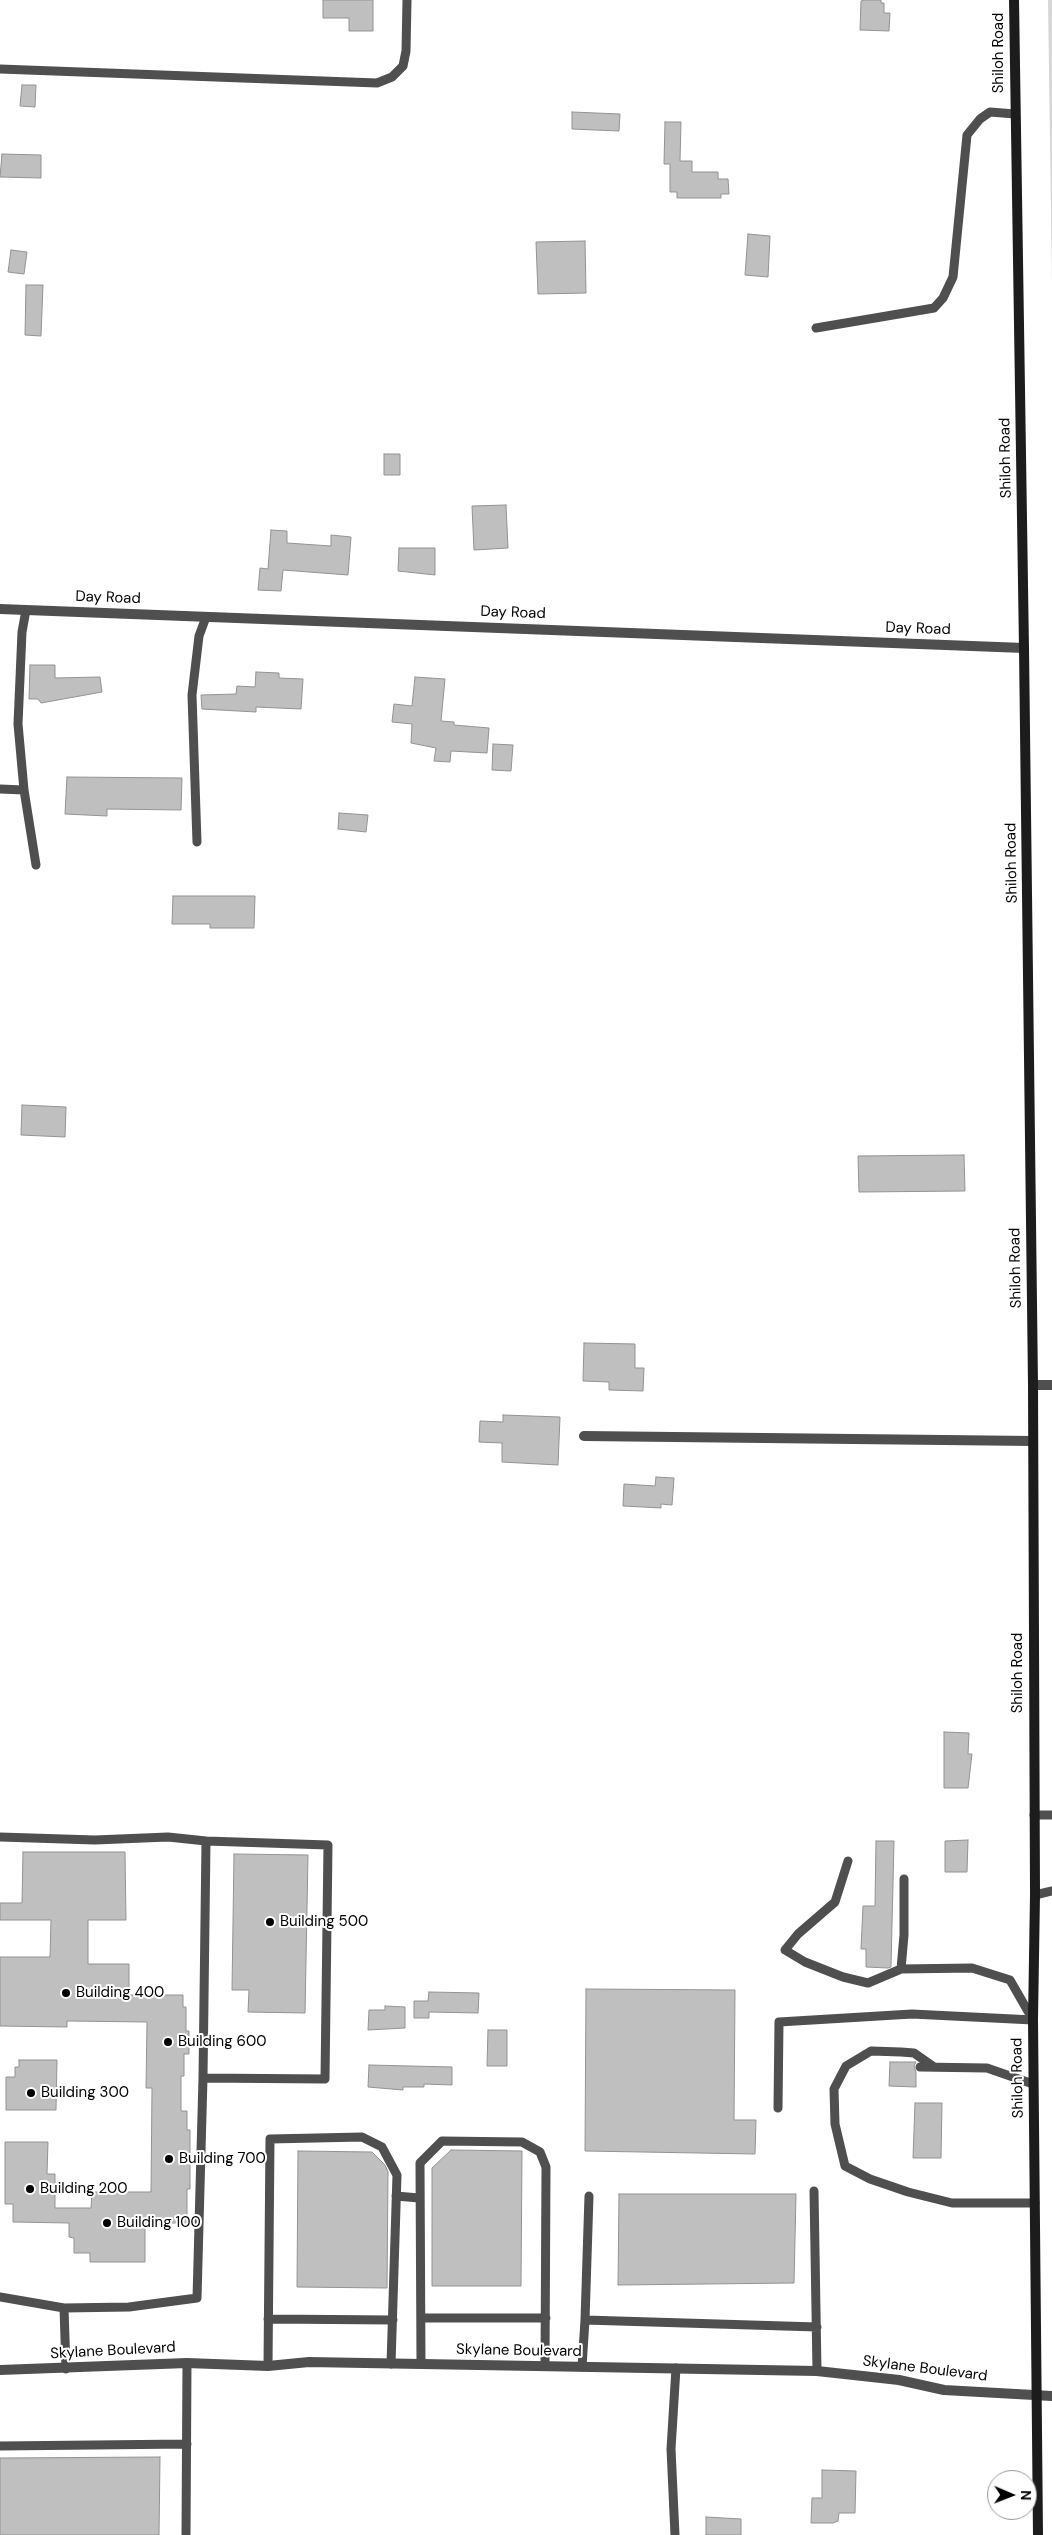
<!DOCTYPE html>
<style>
body{margin:0}
#map{position:relative;width:1052px;height:2535px;overflow:hidden;background:#fff;font-family:"DM Sans",sans-serif}
canvas{display:block}
.north{position:absolute;left:987px;top:2470px;width:50px;height:50px;box-sizing:border-box;background:#fff;border:1px solid #999;border-radius:50%;rotate:91deg;font-size:14px;font-weight:700;line-height:20px;text-align:center;color:#000}
.north::after{content:'';display:block;margin:auto;width:18px;height:22px;background:#000;clip-path:polygon(50% 0,100% 100%,50% 72%,0 100%)}
</style>
<div id="map">
<canvas width="1052" height="2535"></canvas>
<div class="north">N</div>
</div>
<script>
const ctx = document.querySelector('canvas').getContext('2d');
ctx.lineJoin = 'round';
function paint(path, color) {
  ctx.fillStyle = color;
  ctx.fill(path, 'evenodd');
}
function poly(rows) {
  const path = new Path2D();
  for (const r of rows) {
    path.moveTo(r[0], r[1]);
    for (let i = 2; i < r.length; i += 2) path.lineTo(r[i], r[i + 1]);
  }
  return path;
}
function strokePath(path, color, width, dash) {
  ctx.strokeStyle = color;
  ctx.lineWidth = width;
  ctx.lineCap = dash ? 'butt' : 'round';
  ctx.setLineDash(dash || []);
  ctx.stroke(path);
}
function drawText(font, color, halo, rows, align = 'center') {
  ctx.font = font + ' "DM Sans",sans-serif';
  ctx.lineWidth = 4;
  ctx.setLineDash([]);
  ctx.textBaseline = 'middle';
  ctx.strokeStyle = halo;
  ctx.fillStyle = color;
  for (const [text, x, y, turn = 0] of rows) {
    ctx.save();
    ctx.translate(x, y);
    ctx.rotate((+turn || 0) * Math.PI / 180);
    ctx.textAlign = isNaN(turn) ? turn : align;
    if (halo) ctx.strokeText(text, 0, 0);
    ctx.fillText(text, 0, 0);
    ctx.restore();
  }
}
paint(poly([
 [1048,0,1052,0,1052,285]
]), '#d6d6d6');
const building = poly([
 [323,0,373,0,373,31,349,31,349,18,323,18,323,0],
 [864,0,881,0,881,3,884,3,884,13,890,13,889,31,860,30,861,1,864,0],
 [22,85,36,85,35,107,20,106,22,85],
 [572,112,620,114,619,131,572,129,572,112],
 [665,122,681,122,680,161,692,161,692,172,718,172,718,179,728,179,729,194,721,194,721,198,677,198,677,192,670,192,670,164,664,164,665,122],
 [2,154,41,155,41,178,0,177,2,154],
 [748,234,770,236,768,277,745,275,748,234],
 [585,241,586,293,538,294,536,242,585,241],
 [11,250,27,252,24,274,8,272,11,250],
 [26,285,43,285,41,336,25,335,26,285],
 [384,454,400,454,400,475,384,475,384,454],
 [506,505,508,548,474,550,472,506,506,505],
 [271,530,287,531,287,543,331,546,331,535,351,537,348,575,283,570,281,591,258,590,260,568,268,569,271,530],
 [399,548,435,548,435,575,398,571,399,548],
 [30,665,55,665,55,678,100,677,102,692,41,703,38,699,29,699,30,665],
 [256,672,279,673,279,678,303,679,301,709,256,707,256,712,202,709,201,695,236,694,237,686,255,687,256,672],
 [415,677,445,679,441,721,454,722,454,725,489,728,487,753,451,751,450,762,434,761,436,748,411,743,412,724,392,722,394,704,412,706,415,677],
 [493,744,513,745,511,771,492,770,493,744],
 [67,777,182,778,181,810,107,809,107,816,65,814,67,777],
 [339,813,368,815,366,832,338,829,339,813],
 [173,896,255,896,254,928,210,928,210,924,172,924,173,896],
 [22,1105,66,1107,65,1137,21,1135,22,1105],
 [964,1155,965,1191,859,1192,858,1156,964,1155],
 [584,1343,635,1344,635,1368,644,1368,643,1391,609,1390,609,1382,583,1381,584,1343],
 [503,1415,560,1417,558,1465,502,1462,502,1443,479,1442,480,1421,503,1422,503,1415],
 [656,1477,674,1478,672,1505,661,1504,661,1508,623,1506,624,1484,655,1486,656,1477],
 [944,1732,969,1733,968,1754,972,1754,968,1788,944,1788,944,1732],
 [968,1840,967,1872,945,1872,945,1841,968,1840],
 [876,1841,894,1841,891,1967,888,1968,866,1967,866,1949,861,1949,863,1906,875,1906,876,1841],
 [23,1852,125,1852,126,1920,88,1920,88,1964,129,1964,129,1995,183,1995,183,2007,186,2007,186,2031,189,2031,189,2054,184,2054,184,2076,181,2076,181,2111,187,2111,187,2130,190,2130,190,2189,187,2189,187,2223,145,2223,145,2262,90,2262,90,2253,74,2253,74,2238,69,2237,69,2223,13,2222,13,2204,5,2204,5,2142,48,2142,47,2174,55,2174,55,2208,91,2208,92,2192,151,2192,152,2088,146,2088,147,2022,67,2021,67,2027,0,2026,0,1957,50,1957,51,1920,0,1920,0,1903,22,1903,23,1852],
 [234,1854,308,1855,305,2013,248,2012,249,1990,232,1990,234,1854],
 [586,1989,735,1990,734,2120,756,2120,755,2154,585,2151,586,1989],
 [429,1992,479,1993,478,2013,429,2012,429,2018,414,2018,414,2001,428,2001,429,1992],
 [385,2006,405,2007,405,2028,368,2030,369,2010,385,2010,385,2006],
 [488,2030,507,2030,507,2066,487,2066,488,2030],
 [19,2060,57,2060,56,2110,6,2110,6,2077,15,2077,15,2067,19,2067,19,2060],
 [890,2062,916,2062,914,2066,916,2072,916,2087,889,2086,890,2062],
 [369,2065,452,2067,452,2085,424,2084,424,2087,403,2087,403,2090,368,2087,369,2065],
 [915,2103,942,2103,941,2158,913,2158,915,2103],
 [451,2150,522,2151,521,2286,432,2286,432,2168,451,2150],
 [298,2151,372,2152,385,2165,388,2172,387,2288,297,2287,298,2151],
 [619,2194,796,2194,794,2283,618,2285,619,2194],
 [160,2457,159,2535,0,2535,0,2458,160,2457],
 [822,2470,856,2471,855,2513,839,2513,838,2521,833,2523,811,2523,812,2498,822,2498,822,2470],
 [706,2517,741,2519,741,2535,706,2535,706,2517]
]);
paint(building, '#bfbfbf');
strokePath(building, '#939393', 1);
strokePath(poly([
 [0,69,377,83,392,77,403,66,406,51,407,0],
 [816,328,934,308,943,298,953,277,967,135,980,119,990,112,1015,114],
 [0,789,24,790,36,865],
 [24,790,18,724,22,632,26,610],
 [197,842,192,695,199,636,206,617],
 [1034,1815,1052,1815],
 [0,1837,95,1840,168,1837,206,1841],
 [848,1861,835,1902,798,1934,785,1950,805,1962,843,1977,868,1983,901,1969],
 [1035,1895,1052,1891],
 [920,2067,987,2068,1033,2084],
 [934,2067,914,2053,901,2052,871,2051,846,2066,834,2089,835,2124,845,2166,870,2179,908,2192,952,2203,1035,2203],
 [778,2108,779,2022,912,2014,1033,2020,1010,1980,972,1968,901,1969,904,1935,904,1879],
 [814,2191,817,2371],
 [396,2196,419,2198],
 [589,2196,585,2320,817,2327],
 [0,2297,64,2308],
 [421,2318,546,2318],
 [268,2319,393,2320],
 [421,2364,420,2163,442,2141,522,2142,540,2152,546,2167,545,2366],
 [268,2366,270,2139,362,2137,382,2147,397,2175,391,2364],
 [582,2367,585,2320],
 [66,2369,64,2308,129,2307,197,2298,203,2078,325,2079,328,1845,206,1841,203,2078],
 [0,2446,187,2444],
 [186,2535,187,2363],
 [675,2535,671,2449,676,2368]
]), '#4f4f4f', 9);
strokePath(poly([
 [0,609,1024,648],
 [1033,1385,1052,1385],
 [584,1436,1033,1441],
 [0,2370,187,2363,268,2366,309,2362,817,2371,899,2380,944,2390,1052,2396]
]), '#4f4f4f', 10);
strokePath(poly([
 [1014,0,1024,648,1033,1385,1035,1895,1033,2020,1038,2535]
]), '#1c1c1c', 10);
for (const [x, y, r, color] of [
 [270,1922,5,"#000"],
 [66,1993,5,"#000"],
 [168,2042,5,"#000"],
 [31,2093,5,"#000"],
 [169,2159,5,"#000"],
 [30,2189,5,"#000"],
 [107,2223,5,"#000"]
]) {
  const dot = new Path2D();
  dot.arc(x, y, r, 0, 2 * Math.PI);
  ctx.fillStyle = color;
  ctx.fill(dot);
  strokePath(dot, '#fff', 2);
}
drawText('15px', '#000', '#fff', [
 ["Shiloh Road",999,53,-90],
 ["Shiloh Road",1006,458,-91],
 ["Day Road",108,598,2],
 ["Day Road",513,613,2],
 ["Day Road",918,629,2],
 ["Shiloh Road",1012,863,-91],
 ["Shiloh Road",1016,1268,-91],
 ["Shiloh Road",1018,1673,-90],
 ["Shiloh Road",1018,2078,-91],
 ["Skylane Boulevard",113,2351,-3],
 ["Skylane Boulevard",519,2351,1],
 ["Skylane Boulevard",925,2369,7]
]);
drawText('15px', '#000', '#fff', [
 ["Building 500",280,1922],
 ["Building 400",76,1993],
 ["Building 600",178,2042],
 ["Building 300",41,2093],
 ["Building 700",179,2159],
 ["Building 200",40,2189],
 ["Building 100",117,2223]
], 'left');
</script>
